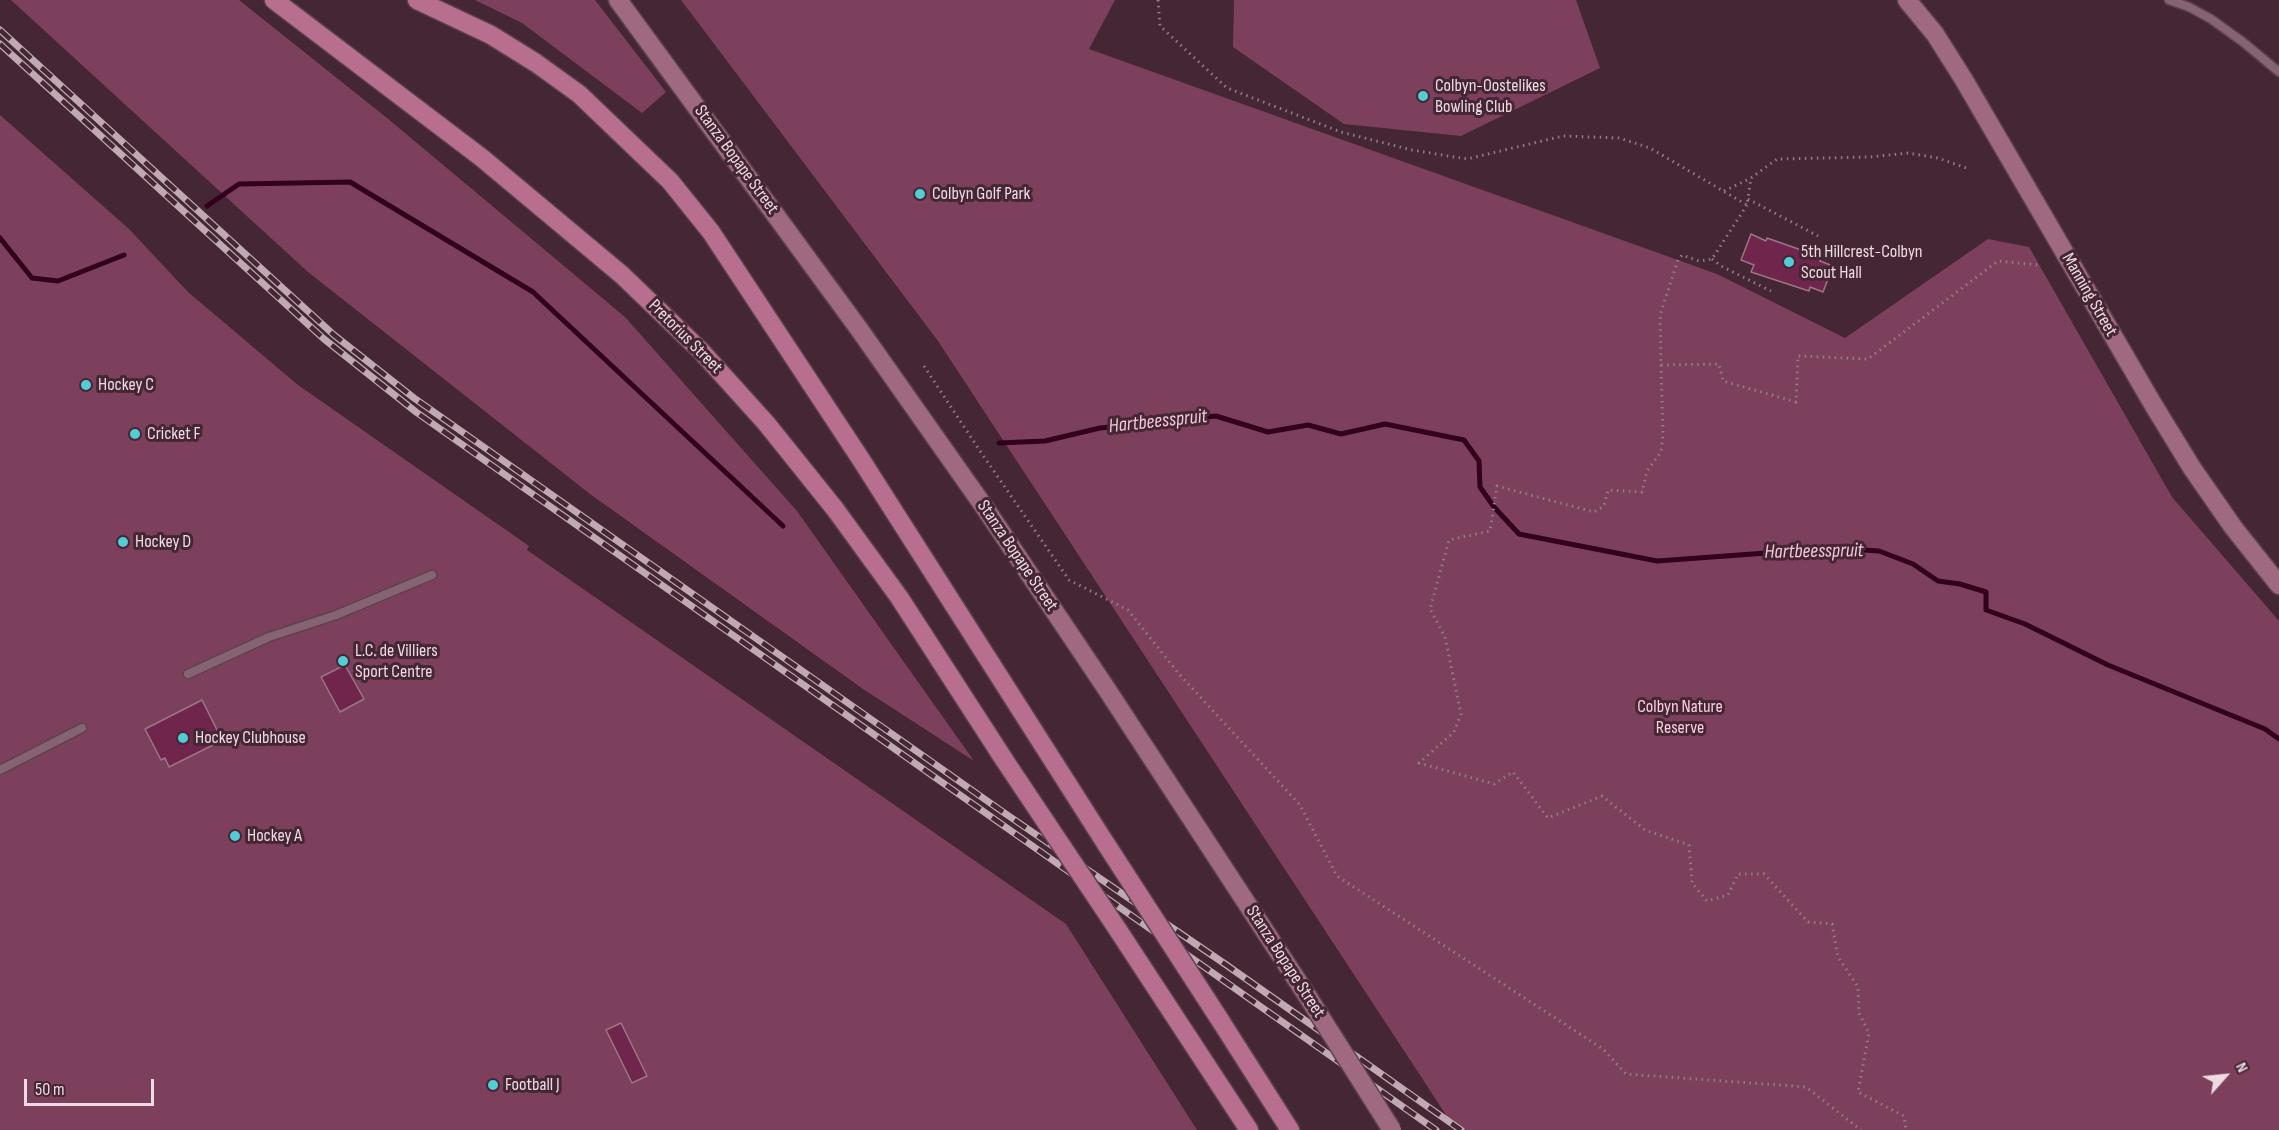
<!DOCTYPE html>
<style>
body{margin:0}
#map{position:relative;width:2279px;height:1130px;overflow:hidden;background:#442634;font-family:"Sofia Sans Condensed",sans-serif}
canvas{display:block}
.north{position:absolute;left:2195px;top:1046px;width:60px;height:60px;-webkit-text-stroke:4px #442634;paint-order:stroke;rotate:63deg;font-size:16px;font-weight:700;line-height:24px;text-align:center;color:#eedae1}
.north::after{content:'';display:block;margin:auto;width:21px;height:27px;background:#eedae1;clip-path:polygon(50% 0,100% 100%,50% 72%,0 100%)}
.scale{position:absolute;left:24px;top:1079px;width:130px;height:27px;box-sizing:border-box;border:3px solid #eedae1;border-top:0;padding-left:8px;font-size:18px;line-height:21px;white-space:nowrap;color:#eedae1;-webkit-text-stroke:4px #442634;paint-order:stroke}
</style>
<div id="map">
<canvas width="2279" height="1130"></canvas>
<div class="north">N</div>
<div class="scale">50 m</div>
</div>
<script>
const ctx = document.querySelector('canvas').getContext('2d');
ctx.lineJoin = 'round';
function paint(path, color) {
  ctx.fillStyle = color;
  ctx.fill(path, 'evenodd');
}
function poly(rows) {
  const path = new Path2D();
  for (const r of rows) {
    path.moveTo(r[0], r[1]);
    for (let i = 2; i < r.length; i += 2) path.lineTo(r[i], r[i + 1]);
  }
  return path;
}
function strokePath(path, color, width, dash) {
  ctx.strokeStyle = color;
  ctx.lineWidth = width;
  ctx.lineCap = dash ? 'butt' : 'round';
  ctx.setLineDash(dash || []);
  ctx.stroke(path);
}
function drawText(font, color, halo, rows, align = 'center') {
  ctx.font = font + ' "Sofia Sans Condensed",sans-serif';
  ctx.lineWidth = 6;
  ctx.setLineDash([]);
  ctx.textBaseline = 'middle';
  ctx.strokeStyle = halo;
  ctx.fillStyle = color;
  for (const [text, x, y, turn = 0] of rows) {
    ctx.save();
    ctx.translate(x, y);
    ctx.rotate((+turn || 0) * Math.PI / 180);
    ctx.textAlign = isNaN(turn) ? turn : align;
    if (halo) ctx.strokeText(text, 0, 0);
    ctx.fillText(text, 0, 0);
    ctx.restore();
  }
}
paint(poly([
 [11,0,239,0,387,118,625,317,797,511,974,761,863,689,590,494,308,272],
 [475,0,595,0,666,92,642,113,522,23],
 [681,0,1115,0,1089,49,1717,274,1845,338,1988,239,2029,247,2172,497,2279,621,2279,1130,1456,1130,938,341],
 [1234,0,1576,0,1600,68,1461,136,1344,124,1233,47],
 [0,115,129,229,188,292,298,385,529,546,527,550,1066,924,1197,1130,0,1130]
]), '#7d405c');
strokePath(poly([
 [207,206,239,184,350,182,533,292,783,526],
 [0,238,32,278,58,281,124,255],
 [999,443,1045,441,1100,428,1216,416,1268,432,1308,425,1341,434,1385,424,1464,440,1479,461,1480,487,1494,507,1519,534,1657,561,1835,548,1879,551,1913,564,1938,581,1960,584,1986,592,1986,610,2025,624,2108,665,2265,729,2279,739]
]), '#33001c', 5);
const building = poly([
 [1751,234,1766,241,1767,238,1821,257,1820,261,1833,266,1823,292,1810,287,1809,291,1751,272,1754,265,1741,260,1751,234],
 [345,665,364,699,340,712,321,677,345,665],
 [202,700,218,732,215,734,219,742,169,767,165,758,161,760,145,729,202,700],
 [621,1023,647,1076,632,1083,606,1030,621,1023]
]);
paint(building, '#70264c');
strokePath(building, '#9a7685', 1.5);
const lane = poly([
 [2169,0,2189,7,2211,19,2243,42,2279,72],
 [188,674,269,637,336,615,432,575],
 [0,770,82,728]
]);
const secondary = poly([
 [618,0,859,329,985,508,1106,688,1308,997],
 [1907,0,1935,34,1964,80,2154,406,2192,468,2233,527,2279,585]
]);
const primary = poly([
 [274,0,482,158,622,275,701,351,766,423,835,509,899,597,1005,761],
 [417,0,491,35,536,63,579,94,670,181,711,232,860,458,1106,844],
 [1118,930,1249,1130],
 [1220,1020,1290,1130]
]);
strokePath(lane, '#5c434e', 11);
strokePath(secondary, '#5c434e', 21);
strokePath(primary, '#5c434e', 21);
strokePath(poly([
 [1158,0,1160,26,1227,88,1341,132,1412,150,1467,159,1563,136,1619,138,1650,148,1747,205,1751,178],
 [1724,191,1751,178,1777,159,1870,157,1908,153,1938,158,1969,169],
 [1748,199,1818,236],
 [1747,205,1712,259,1699,261,1682,255,1678,260,1660,315,1661,365,1719,364,1723,381,1796,402,1798,356,1868,359,1998,261,2039,265],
 [1712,259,1721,266,1771,291],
 [1661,365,1663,434,1661,452,1647,471,1642,492,1608,490,1604,506,1594,512,1497,486,1490,531,1449,540,1430,609,1445,637,1461,714,1454,732,1419,763,1494,784,1513,772,1548,818,1602,796,1645,830,1689,845,1692,883,1707,901,1728,895,1738,874,1764,874,1808,922,1832,924,1838,957,1858,987,1859,1013,1869,1033,1858,1092,1904,1116,1906,1130],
 [924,366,980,451,1069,580,1128,610,1179,674,1300,805,1337,876,1603,1049,1626,1074,1806,1087,1861,1130]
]), '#947b85', 3, [1.5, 4.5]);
strokePath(lane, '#866372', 8);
strokePath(secondary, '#9e6981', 18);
strokePath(primary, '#b76e8f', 18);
const rail = poly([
 [0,30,334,335,414,398,1003,812,1225,964,1461,1130],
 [0,44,324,339,416,412,1436,1130]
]);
strokePath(rail, '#c0a9b2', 7);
strokePath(rail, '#442634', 4.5, [14]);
const secondaryBridge = poly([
 [1308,997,1392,1130]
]);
const primaryBridge = poly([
 [1005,761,1118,930],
 [1106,844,1220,1020]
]);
strokePath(secondaryBridge, '#5c434e', 21, []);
strokePath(primaryBridge, '#5c434e', 21, []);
strokePath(secondaryBridge, '#9e6981', 18);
strokePath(primaryBridge, '#b76e8f', 18);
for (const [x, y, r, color] of [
 [1423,96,6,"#52ccd5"],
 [920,194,6,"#52ccd5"],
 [1789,262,6,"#52ccd5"],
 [86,385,6,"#52ccd5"],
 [135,434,6,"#52ccd5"],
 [123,542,6,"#52ccd5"],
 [343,661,6,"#52ccd5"],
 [183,738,6,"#52ccd5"],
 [235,836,6,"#52ccd5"],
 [493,1085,6,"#52ccd5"]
]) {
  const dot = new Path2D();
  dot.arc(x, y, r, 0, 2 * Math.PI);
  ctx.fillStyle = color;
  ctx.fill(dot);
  strokePath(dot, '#442634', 2);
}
drawText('18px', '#eedae1', '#442634', [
 ["Colbyn-Oostelikes",1435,86],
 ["Bowling Club",1435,107],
 ["Colbyn Golf Park",932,194],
 ["5th Hillcrest-Colbyn",1801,252],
 ["Scout Hall",1801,273],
 ["Hockey C",98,385],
 ["Cricket F",147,434],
 ["Hockey D",135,542],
 ["L.C. de Villiers",355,651],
 ["Sport Centre",355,672],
 ["Hockey Clubhouse",195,738],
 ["Hockey A",247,836],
 ["Football J",505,1085]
], 'left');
drawText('18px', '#eedae1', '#442634', [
 ["Stanza Bopape Street",736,160,54],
 ["Manning Street",2089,295,60],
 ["Pretorius Street",685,337,45],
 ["Stanza Bopape Street",1017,556,56],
 ["Stanza Bopape Street",1285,962,57]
]);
drawText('18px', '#fccde0', '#442634', [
 ["Colbyn Nature",1680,707],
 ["Reserve",1680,728]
]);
drawText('italic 20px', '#f5c7da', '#442634', [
 ["Hartbeesspruit",1158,422,-6],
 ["Hartbeesspruit",1814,552,-1]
]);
</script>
